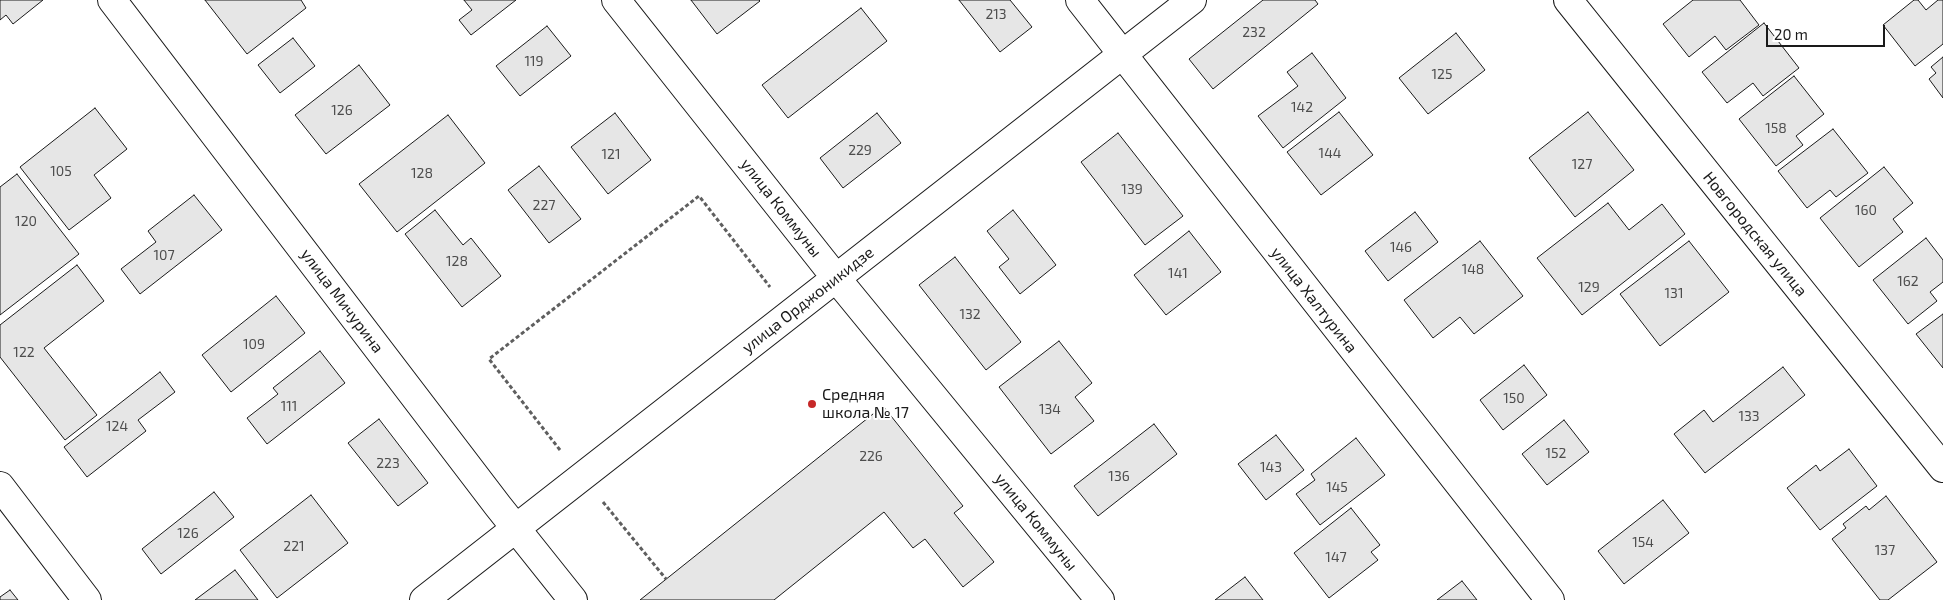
<!DOCTYPE html>
<meta charset="utf-8">
<style>
body{margin:0}
#map{position:relative;width:1943px;height:600px;overflow:hidden;background:#fff;font-family:"Exo 2",sans-serif}
canvas{display:block}
.scale{position:absolute;left:1766px;top:25px;width:119px;height:22px;box-sizing:border-box;border:2px solid #1a1a1a;border-top:0;padding-left:6px;font-size:15px;line-height:18px;white-space:nowrap;color:#1a1a1a;-webkit-text-stroke:4px #fff;paint-order:stroke}
</style>
<div id="map">
<canvas width="1943" height="600"></canvas>
<div class="scale">20 m</div>
</div>
<script>
const ctx = document.querySelector('canvas').getContext('2d');
ctx.lineJoin = 'round';
function paint(path, color) {
  ctx.fillStyle = color;
  ctx.fill(path, 'evenodd');
}
function poly(rows) {
  const path = new Path2D();
  for (const r of rows) {
    path.moveTo(r[0], r[1]);
    for (let i = 2; i < r.length; i += 2) path.lineTo(r[i], r[i + 1]);
  }
  return path;
}
function strokePath(path, color, width, dash) {
  ctx.strokeStyle = color;
  ctx.lineWidth = width;
  ctx.lineCap = dash ? 'butt' : 'round';
  ctx.setLineDash(dash || []);
  ctx.stroke(path);
}
function drawText(font, color, halo, rows, align = 'center') {
  ctx.font = font + ' "Exo 2",sans-serif';
  ctx.lineWidth = 4;
  ctx.setLineDash([]);
  ctx.textBaseline = 'middle';
  ctx.strokeStyle = halo;
  ctx.fillStyle = color;
  for (const [text, x, y, turn = 0] of rows) {
    ctx.save();
    ctx.translate(x, y);
    ctx.rotate((+turn || 0) * Math.PI / 180);
    ctx.textAlign = isNaN(turn) ? turn : align;
    if (halo) ctx.strokeText(text, 0, 0);
    ctx.fillText(text, 0, 0);
    ctx.restore();
  }
}
const building = poly([
 [0,0,43,0,13,24,6,15,0,20,0,0],
 [205,0,301,0,306,8,247,54,205,0],
 [464,0,516,0,471,35,459,20,472,10,464,0],
 [691,0,759,0,760,1,717,34,691,0],
 [959,0,1010,0,1032,27,1000,52,959,0],
 [1263,0,1315,0,1318,4,1213,89,1189,59,1263,0],
 [1693,0,1740,0,1759,25,1726,50,1715,36,1689,57,1663,24,1693,0],
 [1914,0,1918,0,1926,10,1938,0,1943,0,1943,44,1915,66,1883,25,1914,0],
 [861,8,887,41,788,118,762,85,861,8],
 [1764,23,1799,68,1763,96,1753,83,1727,103,1702,72,1764,23],
 [547,26,571,56,520,96,496,66,547,26],
 [1456,33,1485,70,1428,114,1399,78,1456,33],
 [293,38,315,66,280,93,258,65,293,38],
 [1312,53,1346,98,1283,148,1258,116,1298,86,1287,72,1312,53],
 [1943,57,1943,98,1929,79,1936,73,1931,67,1943,57],
 [359,65,390,105,326,154,295,115,359,65],
 [1794,76,1824,114,1796,136,1803,145,1776,166,1739,119,1794,76],
 [95,108,127,149,94,175,111,198,69,230,20,167,95,108],
 [1339,112,1373,155,1321,195,1287,152,1339,112],
 [1588,112,1634,170,1575,217,1529,158,1588,112],
 [615,113,651,160,608,194,571,147,615,113],
 [877,113,901,143,843,188,820,158,877,113],
 [448,115,485,163,397,232,359,184,448,115],
 [1833,129,1868,173,1836,197,1830,190,1807,208,1778,171,1833,129],
 [1118,133,1183,216,1145,245,1081,162,1118,133],
 [539,166,581,219,549,243,508,190,539,166],
 [1884,167,1913,203,1893,219,1903,232,1859,267,1820,218,1884,167],
 [17,174,79,254,0,315,0,187,17,174],
 [194,195,222,230,140,294,121,269,156,242,148,231,194,195],
 [1608,203,1629,230,1662,204,1685,234,1582,315,1537,258,1608,203],
 [435,210,463,245,471,238,501,276,462,307,405,234,435,210],
 [1013,210,1056,265,1020,294,999,267,1009,259,987,231,1013,210],
 [1415,212,1438,242,1388,281,1365,251,1415,212],
 [1189,231,1221,272,1166,315,1134,275,1189,231],
 [1926,238,1943,260,1943,282,1930,292,1937,301,1908,324,1873,280,1926,238],
 [1480,241,1523,296,1474,334,1460,317,1433,338,1404,300,1480,241],
 [1689,241,1729,292,1660,346,1620,294,1689,241],
 [955,257,1021,342,986,370,919,285,955,257],
 [77,265,104,301,44,348,97,415,65,440,0,357,0,325,77,265],
 [276,296,305,333,231,392,202,355,276,296],
 [1943,314,1943,368,1916,334,1943,314],
 [1059,341,1092,383,1075,397,1094,421,1051,454,999,387,1059,341],
 [320,351,345,383,267,444,247,418,278,394,273,388,320,351],
 [1524,365,1547,395,1503,430,1480,400,1524,365],
 [1783,367,1805,395,1705,473,1674,434,1704,410,1713,422,1783,367],
 [160,372,175,392,138,420,146,431,87,477,64,447,160,372],
 [883,406,963,506,954,513,994,562,963,587,925,539,913,548,884,512,774,600,640,600,883,406],
 [379,419,428,483,398,506,348,443,379,419],
 [1564,420,1589,452,1547,485,1522,454,1564,420],
 [1154,424,1177,454,1098,516,1074,486,1154,424],
 [1276,435,1304,470,1266,500,1238,464,1276,435],
 [1356,438,1385,475,1320,525,1296,494,1315,480,1311,474,1356,438],
 [1849,449,1877,486,1820,530,1787,488,1816,465,1820,471,1849,449],
 [214,492,234,517,161,574,142,549,214,492],
 [311,495,348,543,277,598,240,550,311,495],
 [1886,496,1937,562,1888,600,1880,600,1832,539,1846,528,1843,524,1866,506,1869,510,1886,496],
 [1663,500,1689,533,1624,584,1598,551,1663,500],
 [1351,508,1380,545,1371,552,1378,560,1329,598,1294,553,1351,508],
 [235,570,258,600,195,600,235,570],
 [1245,577,1263,600,1215,600,1245,577],
 [1462,581,1477,600,1437,600,1462,581],
 [10,590,18,600,0,600,0,597,10,590]
]);
paint(building, '#e6e6e6');
strokePath(building, '#1a1a1a', 1);
const minor = poly([
 [112,0,498,506,573,600],
 [616,0,836,278,1100,600],
 [1080,0,1550,600],
 [1568,0,1943,468],
 [0,486,87,600],
 [424,600,1192,0]
]);
strokePath(minor, '#1a1a1a', 30);
strokePath(poly([
 [560,450,489,359,699,196,770,287],
 [603,502,666,579]
]), '#5f5f5f', 3, [4, 2.5]);
strokePath(minor, '#fff', 28);
for (const [x, y, r, color] of [
 [812,404,5,"#c62828"]
]) {
  const dot = new Path2D();
  dot.arc(x, y, r, 0, 2 * Math.PI);
  ctx.fillStyle = color;
  ctx.fill(dot);
  strokePath(dot, '#fff', 2);
}
drawText('14px', '#4d4d4d', null, [
 ["213",996,14],
 ["232",1254,32],
 ["119",534,61],
 ["125",1442,74],
 ["142",1302,107],
 ["126",342,110],
 ["158",1776,128],
 ["229",860,150],
 ["144",1330,153],
 ["121",611,154],
 ["127",1582,164],
 ["105",61,171],
 ["128",422,173],
 ["139",1132,189],
 ["227",544,205],
 ["160",1866,210],
 ["120",26,221],
 ["146",1401,247],
 ["107",164,255],
 ["128",457,261],
 ["148",1473,269],
 ["141",1178,273],
 ["162",1908,281],
 ["129",1589,287],
 ["131",1674,293],
 ["132",970,314],
 ["109",254,344],
 ["122",24,352],
 ["150",1514,398],
 ["111",289,406],
 ["134",1050,409],
 ["133",1749,416],
 ["124",117,426],
 ["152",1556,453],
 ["226",871,456],
 ["223",388,463],
 ["143",1271,467],
 ["136",1119,476],
 ["145",1337,487],
 ["126",188,533],
 ["154",1643,542],
 ["221",294,546],
 ["137",1885,550],
 ["147",1336,557]
]);
drawText('16px', '#1a1a1a', '#fff', [
 ["улица Коммуны",781,208,52],
 ["Новгородская улица",1755,234,51],
 ["улица Орджоникидзе",808,300,-38],
 ["улица Халтурина",1314,300,52],
 ["улица Мичурина",342,301,53],
 ["улица Коммуны",1036,522,51]
]);
drawText('16px', '#1a1a1a', '#fff', [
 ["Средняя",822,395],
 ["школа № 17",822,413]
], 'left');
</script>
